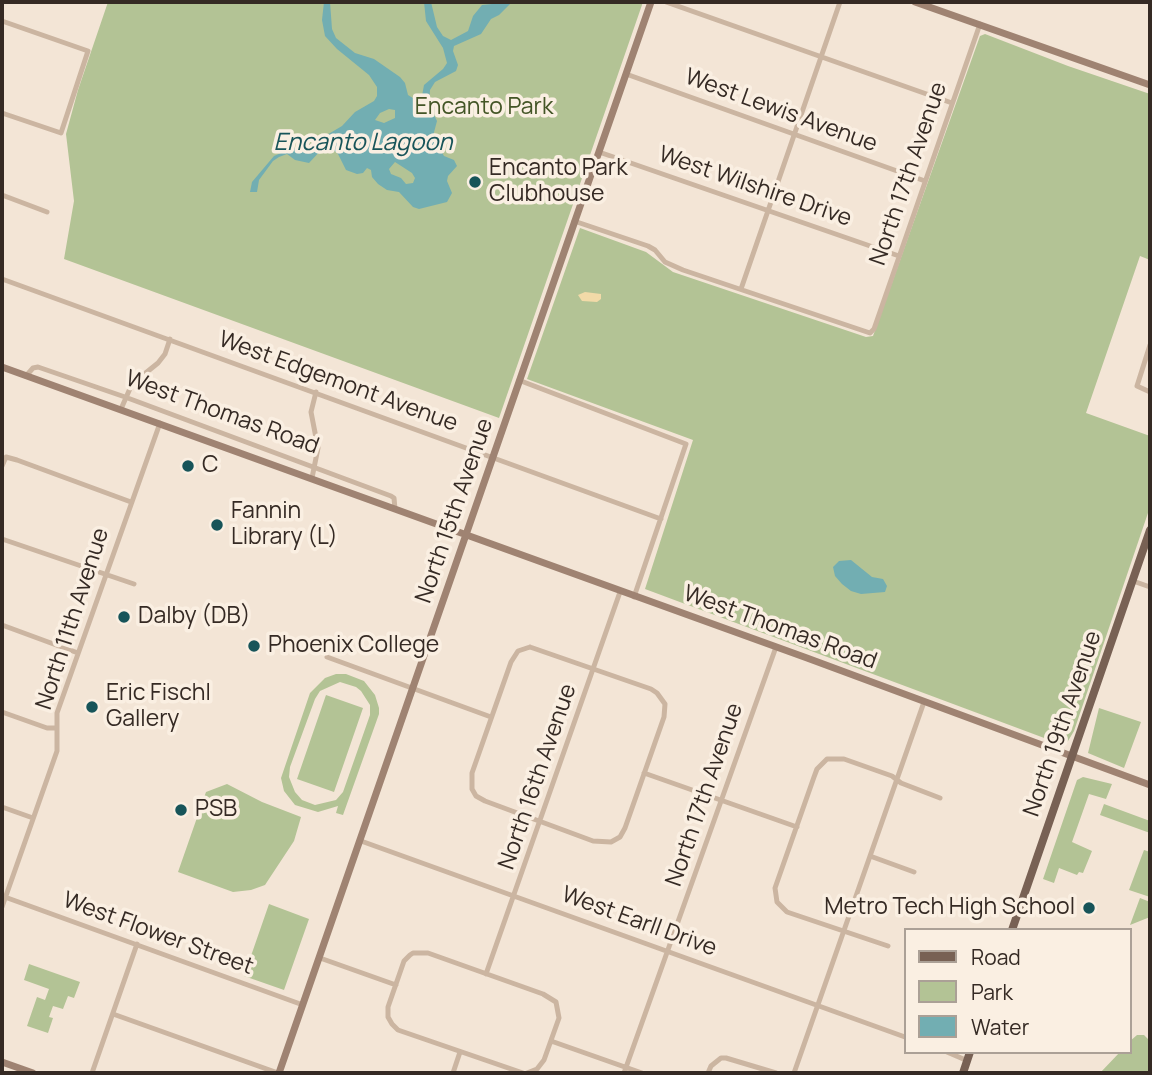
<!DOCTYPE html>
<style>
body{margin:0}
#map{position:relative;width:1152px;height:1075px;overflow:hidden;background:#f3e5d6;font-family:Manrope,sans-serif}
canvas{display:block}
.frame{position:absolute;inset:0;border:4px solid #352a24;pointer-events:none}
.legend{position:absolute;left:904px;top:928px;width:228px;height:126px;box-sizing:border-box;background:#faefe2;border:2px solid #aba096;margin:0;padding:9px 12px;list-style:none;font-size:21px;color:#352a24}
.legend li{display:flex;align-items:center;gap:14px;height:35px}
.legend b{width:35px;border:2px solid #aba096}
</style>
<div id="map">
<canvas width="1152" height="1075"></canvas>
<div class="frame"></div>
<ul class="legend">
<li><b style="height:9px;background:#786154"></b>Road</li>
<li><b style="height:19px;background:#b3c395"></b>Park</li>
<li><b style="height:19px;background:#72aeb2"></b>Water</li>
</ul>
</div>
<script>
const ctx = document.querySelector('canvas').getContext('2d');
ctx.lineJoin = 'round';
function paint(path, color) {
  ctx.fillStyle = color;
  ctx.fill(path, 'evenodd');
}
function poly(rows) {
  const path = new Path2D();
  for (const r of rows) {
    path.moveTo(r[0], r[1]);
    for (let i = 2; i < r.length; i += 2) path.lineTo(r[i], r[i + 1]);
  }
  return path;
}
function strokePath(path, color, width, dash) {
  ctx.strokeStyle = color;
  ctx.lineWidth = width;
  ctx.lineCap = dash ? 'butt' : 'round';
  ctx.setLineDash(dash || []);
  ctx.stroke(path);
}
function drawText(font, color, halo, rows, align = 'center') {
  ctx.font = font + ' Manrope,sans-serif';
  ctx.lineWidth = 7;
  ctx.setLineDash([]);
  ctx.textBaseline = 'middle';
  ctx.strokeStyle = halo;
  ctx.fillStyle = color;
  for (const [text, x, y, turn = 0] of rows) {
    ctx.save();
    ctx.translate(x, y);
    ctx.rotate((+turn || 0) * Math.PI / 180);
    ctx.textAlign = isNaN(turn) ? turn : align;
    if (halo) ctx.strokeText(text, 0, 0);
    ctx.fillText(text, 0, 0);
    ctx.restore();
  }
}
paint(poly([
 [108,2,643,2,499,418,64,259,74,201,66,134,78,90],
 [985,34,1068,66,1150,94,1150,260,1140,256,1086,413,1150,436,1150,507,1074,731,1068,741,1063,745,645,589,693,440,527,379,580,228,646,252,673,272,866,337,873,336,980,36],
 [336,674,346,674,364,681,375,695,379,708,379,714,343,815,336,813,338,806,318,812,295,805,284,791,281,778,310,693,325,678],
 [340,682,356,687,361,691,370,705,370,715,343,792,336,800,315,805,302,800,295,792,289,777,290,767,315,699,320,691],
 [326,695,363,708,334,792,297,779],
 [1099,708,1141,722,1124,768,1088,753],
 [1083,777,1112,784,1106,799,1089,794,1072,842,1092,851,1083,873,1079,872,1077,875,1059,868,1054,883,1043,879,1077,780],
 [227,784,262,802,301,817,294,841,265,885,251,890,233,892,178,872,206,792],
 [1104,804,1150,821,1150,833,1100,815],
 [1144,850,1150,852,1150,897,1129,890],
 [1140,898,1150,902,1150,917,1130,925],
 [269,904,309,919,284,990,244,976],
 [29,964,80,982,74,998,68,996,63,1009,53,1006,49,1017,53,1018,48,1033,27,1026,37,997,45,1000,49,989,24,980],
 [1137,1035,1144,1035,1150,1041,1150,1073,1100,1073,1120,1052,1129,1052,1129,1042]
]), '#b3c395');
paint(poly([
 [585,292,601,294,601,299,597,302,582,301,578,295]
]), '#f2daa8');
paint(poly([
 [324,2,330,2,332,29,336,38,355,53,374,59,400,77,405,83,408,95,416,100,422,96,424,85,443,69,447,63,443,48,426,21,424,2,431,2,437,27,443,36,451,40,468,31,473,16,482,5,512,2,499,15,491,19,481,34,454,46,453,51,458,65,456,71,435,82,430,90,429,105,437,121,433,136,444,156,454,160,457,166,448,176,447,181,452,193,447,202,419,209,413,207,399,192,387,190,378,184,372,177,371,170,367,168,363,173,357,174,346,170,338,154,329,146,323,148,309,163,295,160,287,154,279,157,273,161,259,180,257,192,250,192,252,182,274,156,293,148,305,147,325,136,342,126,355,112,374,101,377,96,377,87,369,75,337,49,325,36,322,20],
 [389,109,395,110,395,118,384,123,375,120,380,113],
 [395,162,412,173,415,178,413,183,406,184,401,178,391,174,389,169],
 [851,560,872,577,883,579,887,586,885,592,861,594,851,591,842,584,835,576,833,567,839,561]
]), '#72aeb2');
strokePath(poly([
 [666,2,952,103],
 [2,21,88,51,61,133,2,113],
 [626,74,925,181],
 [599,152,899,256],
 [2,195,47,212],
 [574,221,648,246,655,250,665,262,683,270,870,333,874,329,980,24],
 [2,279,661,519],
 [741,289,840,2],
 [1150,345,1137,386,1150,392],
 [26,376,33,368,38,367,125,397,391,496,394,498,395,509],
 [521,381,686,444,634,597],
 [121,409,132,384,158,363,165,354,170,339],
 [2,466,6,457,17,460,131,502],
 [312,478,318,448,311,412,316,392],
 [2,539,134,584],
 [1133,581,1150,587],
 [2,625,78,653],
 [530,647,651,689,657,693,665,704,664,717,625,828,620,837,611,842,593,841,485,801,476,796,472,789,472,773,511,662,518,651,530,647],
 [327,657,491,717],
 [2,712,47,728,56,728],
 [644,773,797,827],
 [2,807,33,818],
 [361,841,905,1037],
 [870,856,914,872],
 [2,896,303,1005],
 [2,907,57,751,57,713,160,423],
 [888,946,787,912,777,902,775,888,814,777,817,769,827,759,844,759,892,776,901,783,940,798],
 [320,958,396,985],
 [486,974,620,592],
 [113,1014,278,1073],
 [551,1041,642,1073],
 [947,1052,968,1061],
 [92,1073,137,944],
 [453,1073,460,1052],
 [523,1073,398,1030,392,1024,388,1017,388,1007,404,961,410,955,413,953,428,953,543,994,556,1002,559,1018,544,1060,537,1069,527,1073],
 [624,1073,776,647],
 [708,1073,711,1066,721,1058,726,1058,776,1073],
 [794,1073,924,702]
]), '#cbb5a1', 5);
strokePath(poly([
 [915,2,1150,85],
 [2,367,807,658,1150,785],
 [2,1062,33,1073],
 [279,1073,651,2]
]), '#9f8372', 7);
strokePath(poly([
 [1012,930,1150,530],
 [963,1073,970,1052]
]), '#786154', 8);
for (const [x, y, r, color] of [
 [475,182,7,"#175459"],
 [188,466,7,"#175459"],
 [217,525,7,"#175459"],
 [124,617,7,"#175459"],
 [254,646,7,"#175459"],
 [92,707,7,"#175459"],
 [181,810,7,"#175459"],
 [1089,908,7,"#175459"]
]) {
  const dot = new Path2D();
  dot.arc(x, y, r, 0, 2 * Math.PI);
  ctx.fillStyle = color;
  ctx.fill(dot);
  strokePath(dot, '#faefe2', 2.5);
}
drawText('23px', '#435526', '#faefe2', [
 ["Encanto Park",484,108]
]);
drawText('23px', '#352a24', '#faefe2', [
 ["West Lewis Avenue",781,111,20],
 ["North 17th Avenue",909,174,-71],
 ["West Wilshire Drive",755,187,19],
 ["West Edgemont Avenue",338,382,20],
 ["West Thomas Road",222,413,20],
 ["North 15th Avenue",455,511,-71],
 ["North 11th Avenue",73,619,-72],
 ["West Thomas Road",780,628,20],
 ["North 19th Avenue",1063,724,-71],
 ["North 16th Avenue",538,777,-71],
 ["North 17th Avenue",705,795,-71],
 ["West Earll Drive",639,922,20],
 ["West Flower Street",158,934,20]
]);
drawText('23px', '#352a24', '#faefe2', [
 ["Encanto Park",489,169],
 ["Clubhouse",489,195],
 ["C",202,466],
 ["Fannin",231,512],
 ["Library (L)",231,538],
 ["Dalby (DB)",138,617],
 ["Phoenix College",268,646],
 ["Eric Fischl",106,694],
 ["Gallery",106,720],
 ["PSB",195,810],
 ["Metro Tech High School",1075,908,"right"]
], 'left');
drawText('italic 24px', '#175459', '#faefe2', [
 ["Encanto Lagoon",363,143]
]);
</script>
